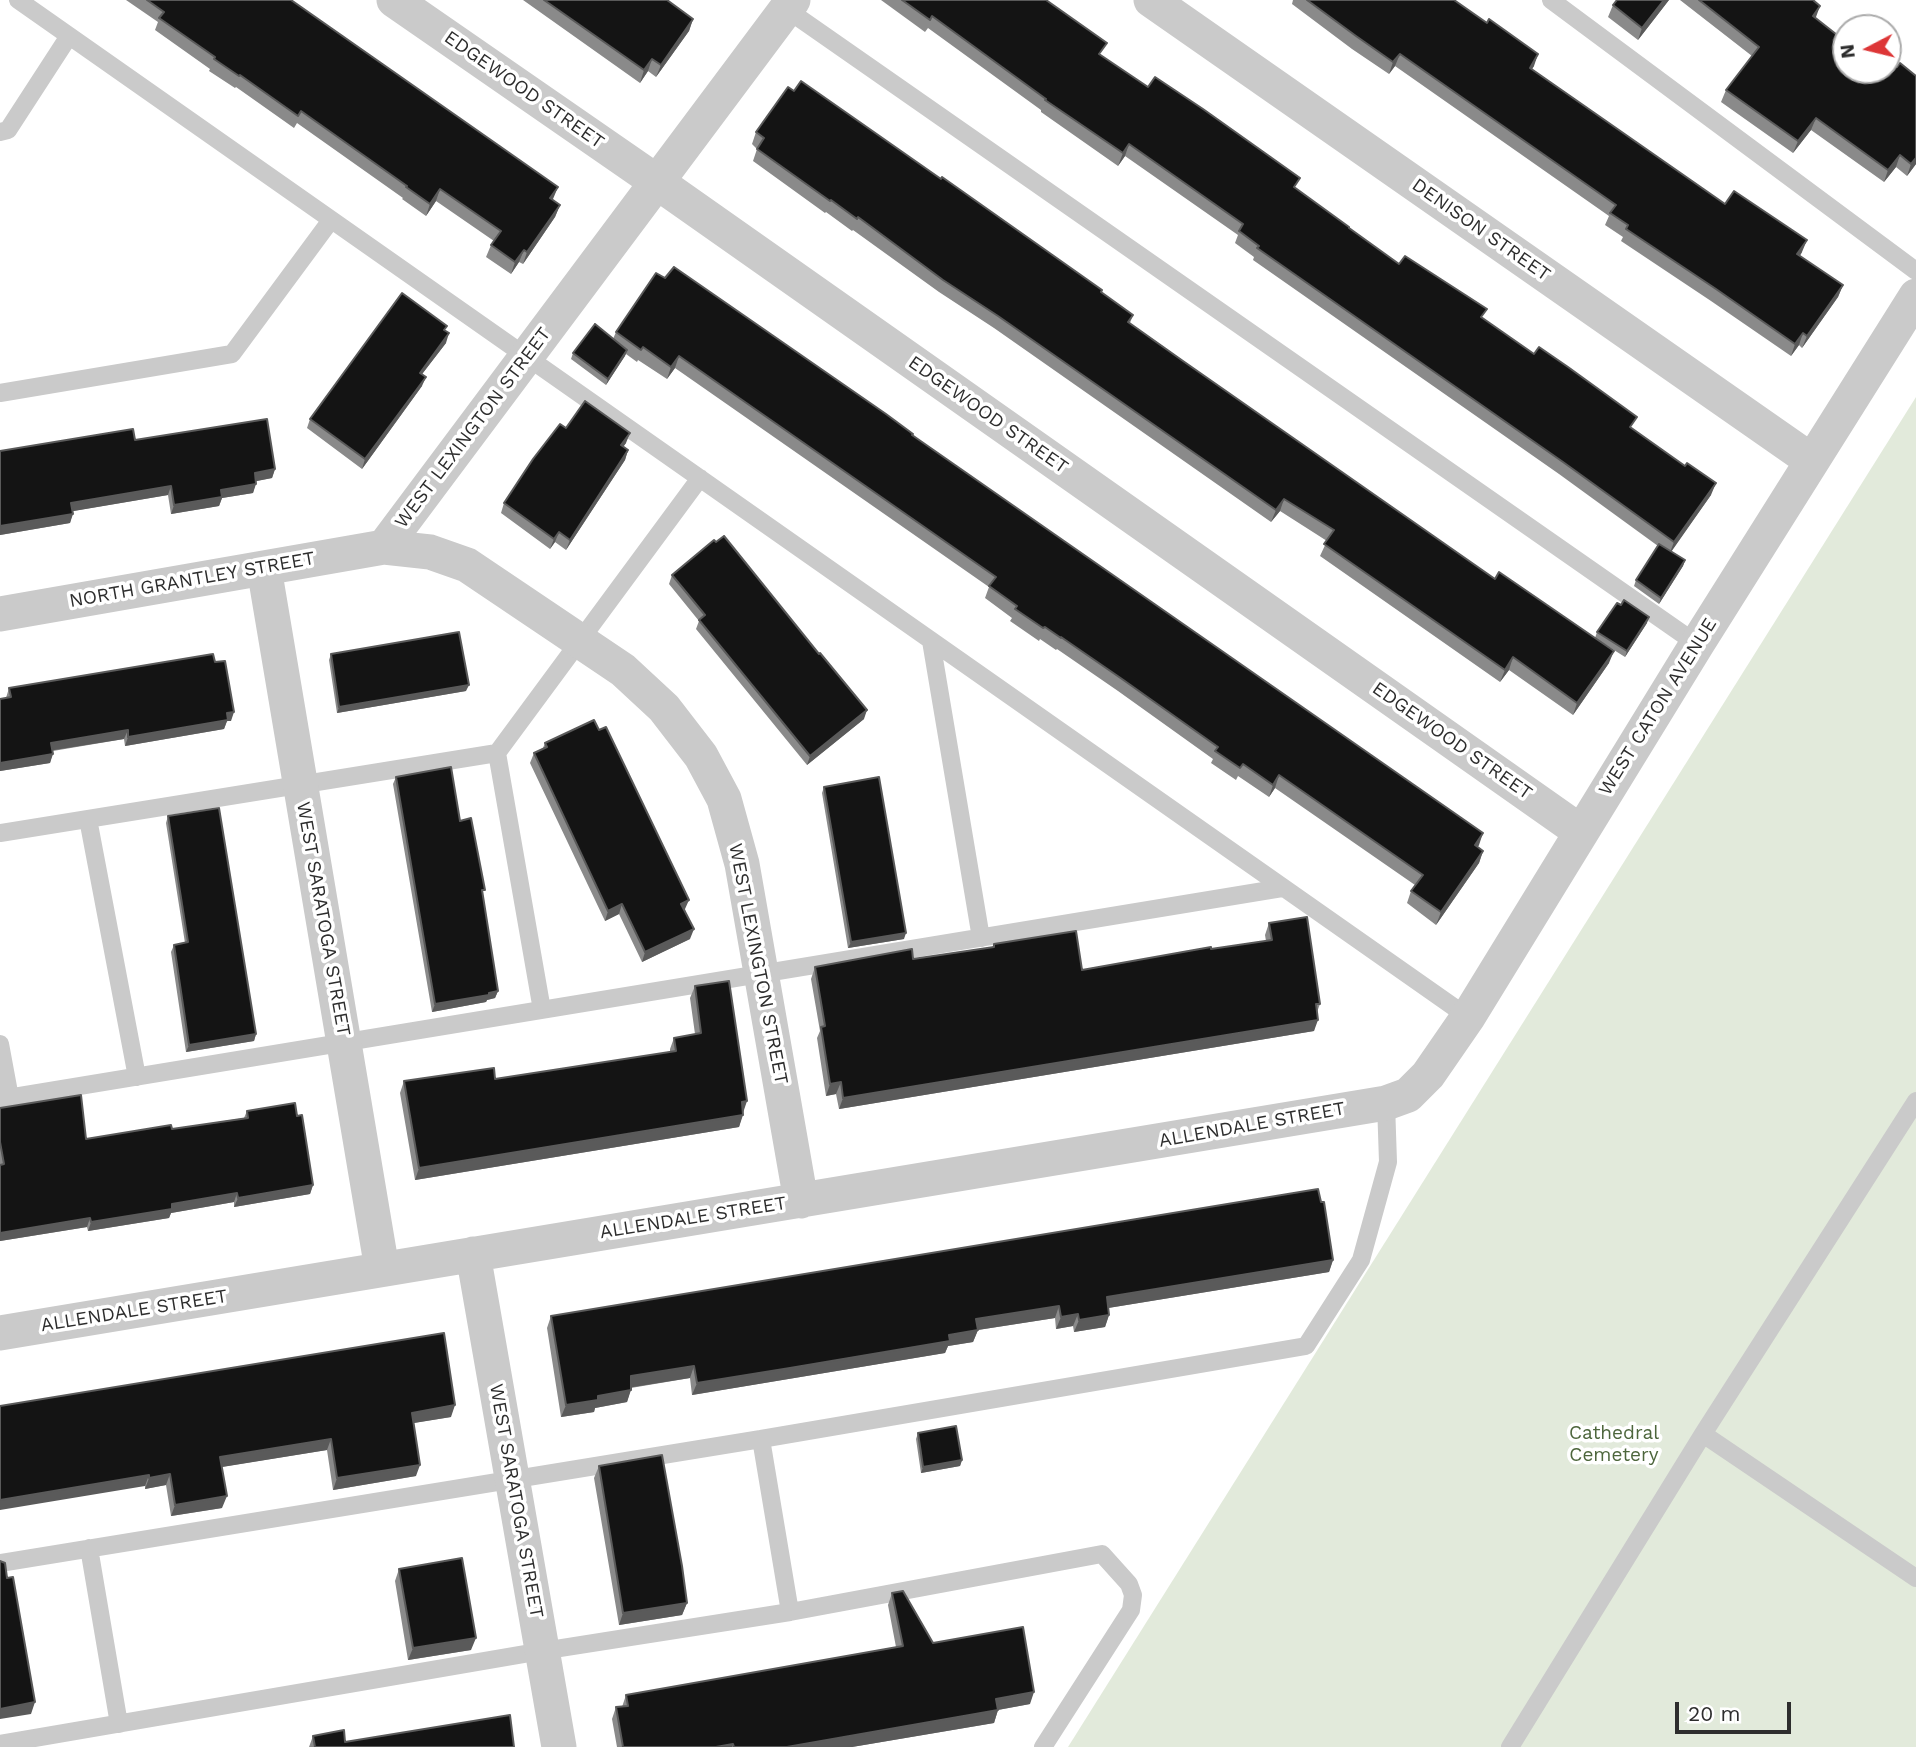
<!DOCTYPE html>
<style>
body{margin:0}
#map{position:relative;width:1916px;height:1747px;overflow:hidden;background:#fff;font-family:"Work Sans",sans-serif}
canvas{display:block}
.north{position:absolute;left:1832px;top:14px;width:70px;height:70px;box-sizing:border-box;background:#fff;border:2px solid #ababab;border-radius:50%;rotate:263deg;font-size:19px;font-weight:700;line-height:28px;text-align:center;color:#2d2d2d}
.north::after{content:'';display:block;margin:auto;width:24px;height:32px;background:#dd3637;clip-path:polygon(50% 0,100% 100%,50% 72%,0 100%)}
.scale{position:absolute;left:1675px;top:1702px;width:116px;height:32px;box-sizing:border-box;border:4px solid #2d2d2d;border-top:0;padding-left:9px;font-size:21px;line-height:24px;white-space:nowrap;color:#2d2d2d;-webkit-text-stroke:5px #fff;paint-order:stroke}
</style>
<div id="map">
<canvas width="1916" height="1747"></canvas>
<div class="north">N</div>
<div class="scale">20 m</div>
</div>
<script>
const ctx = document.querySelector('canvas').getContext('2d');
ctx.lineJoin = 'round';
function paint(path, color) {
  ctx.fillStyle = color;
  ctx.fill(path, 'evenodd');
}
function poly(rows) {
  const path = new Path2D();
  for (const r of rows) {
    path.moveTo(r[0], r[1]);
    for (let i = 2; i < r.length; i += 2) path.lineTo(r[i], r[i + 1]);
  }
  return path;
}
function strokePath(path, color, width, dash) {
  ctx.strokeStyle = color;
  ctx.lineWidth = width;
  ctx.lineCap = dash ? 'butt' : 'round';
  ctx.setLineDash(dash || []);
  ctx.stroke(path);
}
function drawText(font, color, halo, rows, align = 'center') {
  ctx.font = font + ' "Work Sans",sans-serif';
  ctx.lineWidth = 7;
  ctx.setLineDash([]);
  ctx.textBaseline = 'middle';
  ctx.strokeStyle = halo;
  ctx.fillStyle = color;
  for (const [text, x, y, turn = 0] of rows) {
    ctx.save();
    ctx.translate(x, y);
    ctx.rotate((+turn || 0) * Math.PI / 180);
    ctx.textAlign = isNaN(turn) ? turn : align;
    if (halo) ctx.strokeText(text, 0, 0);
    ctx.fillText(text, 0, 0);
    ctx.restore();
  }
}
paint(poly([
 [1916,397,1916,1747,1068,1747]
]), '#e2eadb');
strokePath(poly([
 [18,0,1468,1017],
 [1551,0,1916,271],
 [782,6,1697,644],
 [0,132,8,130,69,36],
 [0,393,232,354,331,220],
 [931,641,981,938],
 [497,753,542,1010],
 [88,819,137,1077],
 [0,833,497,753,700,478],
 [0,1044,10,1098],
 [0,1099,1282,888],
 [1703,1434,1916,1578],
 [761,1439,790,1612],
 [89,1548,119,1724],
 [0,1563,761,1439,1306,1346,1361,1260,1388,1162,1386,1103],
 [0,1744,542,1651,790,1612,1102,1554,1129,1584,1133,1595,1131,1610,1043,1747],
 [1510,1747,1703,1434,1916,1101]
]), '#cacaca', 18);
strokePath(poly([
 [394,0,657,182,1581,832],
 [1151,0,1812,461],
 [384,547,793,0],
 [264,568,382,1269],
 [0,614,384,547,430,552,467,565,623,670,664,708,701,756,724,799,742,864,801,1201],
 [473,1254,559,1747],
 [0,1333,1386,1103,1408,1095,1428,1075,1468,1017,1697,644,1916,296]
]), '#cacaca', 35);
paint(poly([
 [126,0,291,0,560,205,555,217,523,264,519,262,511,274,486,257,491,245,494,241,436,201,426,216,402,199,403,198,297,123,294,128,236,87,235,88,209,71,210,69,155,30,158,22],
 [523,0,667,0,693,19,689,31,656,77,648,71,640,83],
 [881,0,1046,0,1102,56,1296,188,1349,228,1399,264,1484,319,1633,429,1711,495,1671,551,1685,560,1683,566,1659,604,1634,586,1636,580,1658,546,1559,474,1253,260,1254,257,1235,243,1238,235,1125,156,1118,166,1041,112,1041,110,928,28,925,32],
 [1293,0,1454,0,1534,66,1532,69,1725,204,1802,252,1800,256,1843,285,1838,297,1802,348,1799,345,1791,356,1711,301,1621,241,1623,237,1605,225,1609,216,1395,66,1389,74,1352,49,1292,4],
 [1617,0,1669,0,1638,40,1608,17,1613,5],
 [1680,0,1813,0,1815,18,1916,164,1907,176,1896,167,1884,182,1811,130,1793,153,1721,102,1726,90,1752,56],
 [756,132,1101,293,1133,315,1130,323,1609,663,1573,715,1509,670,1500,682,1320,556,1327,541,1280,511,1271,522,994,328,939,292,853,230,852,231,826,212,825,213,753,161,757,149,752,144],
 [445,330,446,343,422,374,422,386,362,469,307,428,310,419],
 [616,332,912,436,1479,845,1477,847,1483,851,1479,863,1436,925,1407,903,1411,891,1415,885,1275,788,1269,797,1238,776,1236,780,1211,763,1213,759,1118,691,1057,649,1056,650,1040,639,1039,641,1010,621,1012,618,985,598,989,587,675,368,667,379,638,360,637,362,626,354,606,385,571,359,573,353,613,339],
 [566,428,626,443,623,447,628,450,625,460,566,550,555,542,550,549,501,513,504,503],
 [135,440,275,469,272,478,256,481,253,493,222,498,219,506,171,514,168,495,73,511,70,523,0,535,0,536,0,451],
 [672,575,864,719,807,765,696,629,699,621,669,584],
 [1647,623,1625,657,1595,638,1597,632],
 [331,654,466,691,337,713,329,660],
 [215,662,231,721,227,721,224,729,125,746,124,739,53,751,50,763,0,771,0,699,6,698,9,688],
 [545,743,685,909,690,939,642,962,619,914,605,921,530,763,534,753,543,748],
 [396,777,460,821,483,895,498,991,495,998,487,1000,486,1002,432,1012,393,784],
 [824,787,904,939,848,948,822,793],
 [168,816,256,1034,254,1041,186,1052,171,952,174,945,185,943,166,823],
 [1269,923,1320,1004,1317,1012,1314,1031,839,1109,836,1094,826,1096,817,1038,820,1031,811,979,815,967,913,959,992,947,994,944,1082,970,1266,941,1265,935],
 [695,986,743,1112,739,1127,415,1180,400,1093,404,1081,495,1079,670,1052,670,1049,674,1038,695,1034,690,998],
 [0,1108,86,1139,172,1129,244,1118,247,1111,297,1116,313,1185,310,1194,234,1207,234,1202,171,1213,169,1218,88,1231,87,1227,0,1241],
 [1333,1260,1329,1272,1108,1308,1109,1315,1105,1327,1074,1332,1073,1326,1056,1329,1055,1318,978,1330,973,1342,948,1346,945,1353,692,1395,690,1378,631,1388,627,1402,595,1408,594,1412,561,1417,547,1328,551,1316],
 [0,1406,451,1417,413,1423,416,1476,333,1490,327,1450,221,1467,222,1508,171,1516,166,1485,145,1489,145,1486],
 [918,1433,962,1460,960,1466,921,1473,916,1439],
 [599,1466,687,1603,682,1615,619,1625,594,1478],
 [399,1569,471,1650,408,1660,395,1581],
 [892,1593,933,1643,1030,1704,998,1710,994,1723,852,1747,617,1747,612,1719,616,1707,622,1707,626,1695,896,1647,888,1605],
 [313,1736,345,1742,514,1747,309,1747]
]), '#8a8a8a');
paint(poly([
 [1664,0,1669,0,1638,40,1642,28],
 [1820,6,1816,17,1808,28,1813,16],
 [693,19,689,31,656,77,661,65],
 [1400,54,1395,66,1389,74,1393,62],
 [1538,54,1534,66,1525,80,1530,68],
 [652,59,648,71,640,83,644,70],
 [1816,118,1811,130,1793,153,1798,141],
 [1129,144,1125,156,1118,166,1123,153],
 [1900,155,1896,167,1884,182,1888,170],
 [1916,158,1916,164,1907,176,1911,164],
 [558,187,553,199,545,210,550,198],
 [440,189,436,201,426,216,430,204],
 [560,205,555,217,523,264,527,252],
 [1807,240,1802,252,1793,266,1797,254],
 [524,250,519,262,511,274,515,262],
 [1843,285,1838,297,1802,348,1807,336],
 [449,333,446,343,416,382,420,373],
 [1803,333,1799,345,1791,356,1795,344],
 [627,350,625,356,606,385,608,379],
 [679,356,675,368,667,379,671,367],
 [426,377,422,386,362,469,365,459],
 [630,433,626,443,617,455,621,445],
 [628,450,625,460,566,550,570,540],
 [275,469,272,478,252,482,255,473],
 [1716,483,1711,495,1669,555,1674,542],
 [256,484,253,493,222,498,219,506,171,514,174,505,221,490],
 [171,486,168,495,68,512,71,503],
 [1284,499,1280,511,1271,522,1276,510],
 [73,514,70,523,0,535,0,536,0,526],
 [559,532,555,542,550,549,554,539],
 [1685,560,1683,566,1659,604,1661,598],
 [1649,617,1647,623,1625,657,1627,651],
 [1614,651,1609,663,1573,715,1577,703],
 [1513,657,1509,670,1500,682,1505,670],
 [469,685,466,691,337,713,339,707],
 [867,710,864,719,807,765,810,756],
 [234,712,231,721,227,721,224,729,125,746,128,737],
 [128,730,124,739,48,751,51,743],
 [53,754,50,763,0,771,0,763],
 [1279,775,1275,788,1269,797,1273,785],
 [1483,833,1479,845,1470,857,1475,845],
 [1483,851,1479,863,1436,925,1441,912],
 [689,900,685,909,678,913,681,904],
 [622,904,619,914,605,921,608,911],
 [694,929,690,939,642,962,645,952],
 [906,933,904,939,848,948,851,942],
 [498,991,495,998,487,1000,486,1002,432,1012,435,1004],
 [1318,1020,1314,1031,839,1109,843,1098],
 [256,1034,254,1041,186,1052,189,1045],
 [841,1082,836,1094,826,1096,830,1084],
 [747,1101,743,1113,742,1102],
 [743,1115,739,1127,415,1180,419,1168],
 [313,1185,310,1194,234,1207,238,1198],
 [237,1193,234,1202,171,1213,169,1218,88,1231,91,1222,172,1204],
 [90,1218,87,1227,0,1241,0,1233],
 [1333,1260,1329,1272,1102,1309,1107,1297],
 [1059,1306,1055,1318,971,1331,976,1319],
 [1078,1314,1073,1326,1056,1329,1061,1317],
 [1109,1315,1105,1327,1074,1332,1079,1320],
 [978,1330,973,1342,948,1346,945,1353,692,1395,697,1383],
 [694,1366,690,1378,627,1388,631,1376],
 [631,1390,627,1402,595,1408,594,1412,561,1417,566,1405,598,1396],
 [455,1405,451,1417,408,1424,412,1413],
 [331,1439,327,1450,216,1468,220,1457],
 [962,1460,960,1466,921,1473,923,1467],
 [420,1465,416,1476,333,1490,337,1478],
 [170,1474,166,1485,145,1489,149,1478],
 [149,1475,145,1486,0,1510,0,1500],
 [227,1496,222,1508,171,1516,175,1505],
 [687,1603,682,1615,619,1625,623,1613],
 [476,1638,471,1650,408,1660,413,1648],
 [1034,1692,1030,1704,992,1711,996,1699],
 [35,1702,31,1714,0,1719,0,1709],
 [998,1710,994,1723,852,1747,787,1747],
 [733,1744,732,1747,716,1747]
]), '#5a5a5a');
const building = poly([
 [147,0,291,0,558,187,550,198,560,205,527,252,524,250,515,262,491,245,501,231,440,189,430,204,406,187,407,186,301,111,298,116,240,75,239,76,214,59,215,57,159,18,164,12,147,0],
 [544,0,667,0,693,19,661,65,652,59,644,70,544,0],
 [902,0,1046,0,1107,43,1099,54,1148,87,1155,77,1203,109,1300,178,1294,187,1349,227,1349,228,1399,264,1405,256,1487,309,1481,317,1534,354,1539,347,1568,367,1637,417,1630,427,1685,466,1687,463,1716,483,1674,542,1563,462,1257,248,1259,246,1239,231,1243,224,1129,144,1123,153,1045,100,1046,99,932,16,930,20,902,0],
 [1307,0,1454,0,1487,23,1489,19,1538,54,1530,68,1725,204,1734,191,1807,240,1797,254,1843,285,1807,336,1803,333,1795,344,1716,289,1626,229,1628,225,1610,213,1616,205,1400,54,1393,62,1356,36,1307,0],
 [1617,0,1664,0,1642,28,1613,5,1617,0],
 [1699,0,1813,0,1820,6,1813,16,1846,42,1846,70,1888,70,1888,59,1897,67,1900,63,1916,76,1916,158,1911,164,1900,155,1888,170,1816,118,1798,141,1726,90,1759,47,1699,0],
 [801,81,941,179,942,177,1102,290,1101,292,1133,315,1128,322,1183,361,1495,579,1499,572,1614,651,1577,703,1513,657,1505,670,1324,544,1334,530,1284,499,1276,510,998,316,943,280,858,217,857,219,831,200,830,201,757,149,764,138,756,132,788,87,794,91,801,81],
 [674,267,886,414,913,434,912,435,1483,833,1475,845,1483,851,1441,912,1411,891,1423,875,1279,775,1273,785,1243,764,1240,768,1215,751,1218,747,1122,679,1061,637,1061,638,1045,627,1043,628,1015,609,1017,606,989,586,996,577,679,356,671,367,643,347,641,350,616,332,656,273,665,278,674,267],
 [402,293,447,326,444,330,449,333,420,373,426,377,365,459,310,419,402,293],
 [595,324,627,350,608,379,573,353,595,324],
 [585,401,630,433,621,445,628,450,570,540,559,532,554,539,504,503,533,459,560,424,566,428,585,401],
 [267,419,275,469,255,473,256,484,221,490,222,497,174,505,171,486,71,503,73,514,0,526,1,533,0,533,0,451,133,429,135,440,267,419],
 [724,536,819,654,820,653,867,710,810,756,699,620,705,615,672,575,714,540,716,542,724,536],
 [1659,544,1685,560,1661,598,1636,580,1659,544],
 [1624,600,1649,617,1627,651,1597,632,1617,603,1621,605,1624,600],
 [459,632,469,685,339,707,331,654,459,632],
 [213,654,215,662,225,661,234,712,227,713,228,720,128,737,128,730,51,743,53,754,0,763,0,699,11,697,9,688,213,654],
 [594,720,599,730,606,727,689,900,681,904,694,929,645,952,622,904,608,911,534,753,547,747,545,743,594,720],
 [451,767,460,821,471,818,485,890,482,890,498,991,489,993,489,995,435,1004,396,777,451,767],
 [879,777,906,933,851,942,824,787,879,777],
 [219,808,256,1034,189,1045,174,945,188,942,168,816,219,808],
 [1307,917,1320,1004,1316,1004,1318,1020,843,1098,841,1082,830,1084,821,1027,825,1026,815,967,912,949,913,959,994,947,994,944,1076,931,1082,970,1211,947,1211,949,1272,940,1269,923,1307,917],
 [729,981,747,1101,742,1102,743,1115,419,1168,404,1081,494,1068,495,1079,676,1051,674,1038,701,1033,695,986,729,981],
 [81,1095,86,1139,171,1125,172,1129,248,1118,247,1111,295,1103,297,1116,302,1115,313,1185,238,1198,237,1193,172,1204,172,1209,91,1222,90,1218,0,1233,0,1165,4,1164,0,1142,0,1108,81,1095],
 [1318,1189,1321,1202,1324,1202,1333,1260,1107,1297,1109,1315,1079,1320,1078,1314,1061,1317,1059,1306,976,1319,978,1330,949,1335,950,1341,790,1368,697,1383,694,1366,631,1376,631,1390,598,1396,598,1400,566,1405,551,1316,1318,1189],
 [444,1333,455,1405,412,1413,420,1465,337,1478,331,1439,220,1457,227,1496,175,1505,170,1474,149,1478,149,1475,0,1500,0,1406,444,1333],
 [956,1426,962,1460,923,1467,918,1433,956,1426],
 [662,1455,682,1566,687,1603,623,1613,599,1466,662,1455],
 [462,1558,476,1638,413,1648,399,1569,462,1558],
 [0,1561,5,1563,7,1578,13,1577,35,1702,0,1709,0,1561],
 [903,1591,933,1643,1023,1627,1034,1692,996,1699,998,1710,787,1747,734,1747,733,1744,716,1747,623,1747,616,1707,628,1706,626,1695,903,1646,892,1593,903,1591],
 [510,1715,514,1747,315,1747,313,1736,344,1730,345,1742,510,1715]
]);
paint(building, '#141414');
strokePath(building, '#5a5a5a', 2);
drawText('19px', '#2d2d2d', '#fff', [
 ["EDGEWOOD STREET",524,90,35],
 ["DENISON STREET",1481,230,35],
 ["EDGEWOOD STREET",988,415,35],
 ["WEST LEXINGTON STREET",473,428,-53],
 ["NORTH GRANTLEY STREET",192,580,-10],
 ["WEST CATON AVENUE",1658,707,-58],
 ["EDGEWOOD STREET",1452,741,35],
 ["WEST SARATOGA STREET",323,919,80],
 ["WEST LEXINGTON STREET",758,964,79],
 ["ALLENDALE STREET",1252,1125,-10],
 ["ALLENDALE STREET",693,1218,-9],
 ["ALLENDALE STREET",134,1311,-9],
 ["WEST SARATOGA STREET",516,1501,80]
]);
drawText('19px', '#4d663c', '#fff', [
 ["Cathedral",1614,1433],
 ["Cemetery",1614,1455]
]);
</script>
